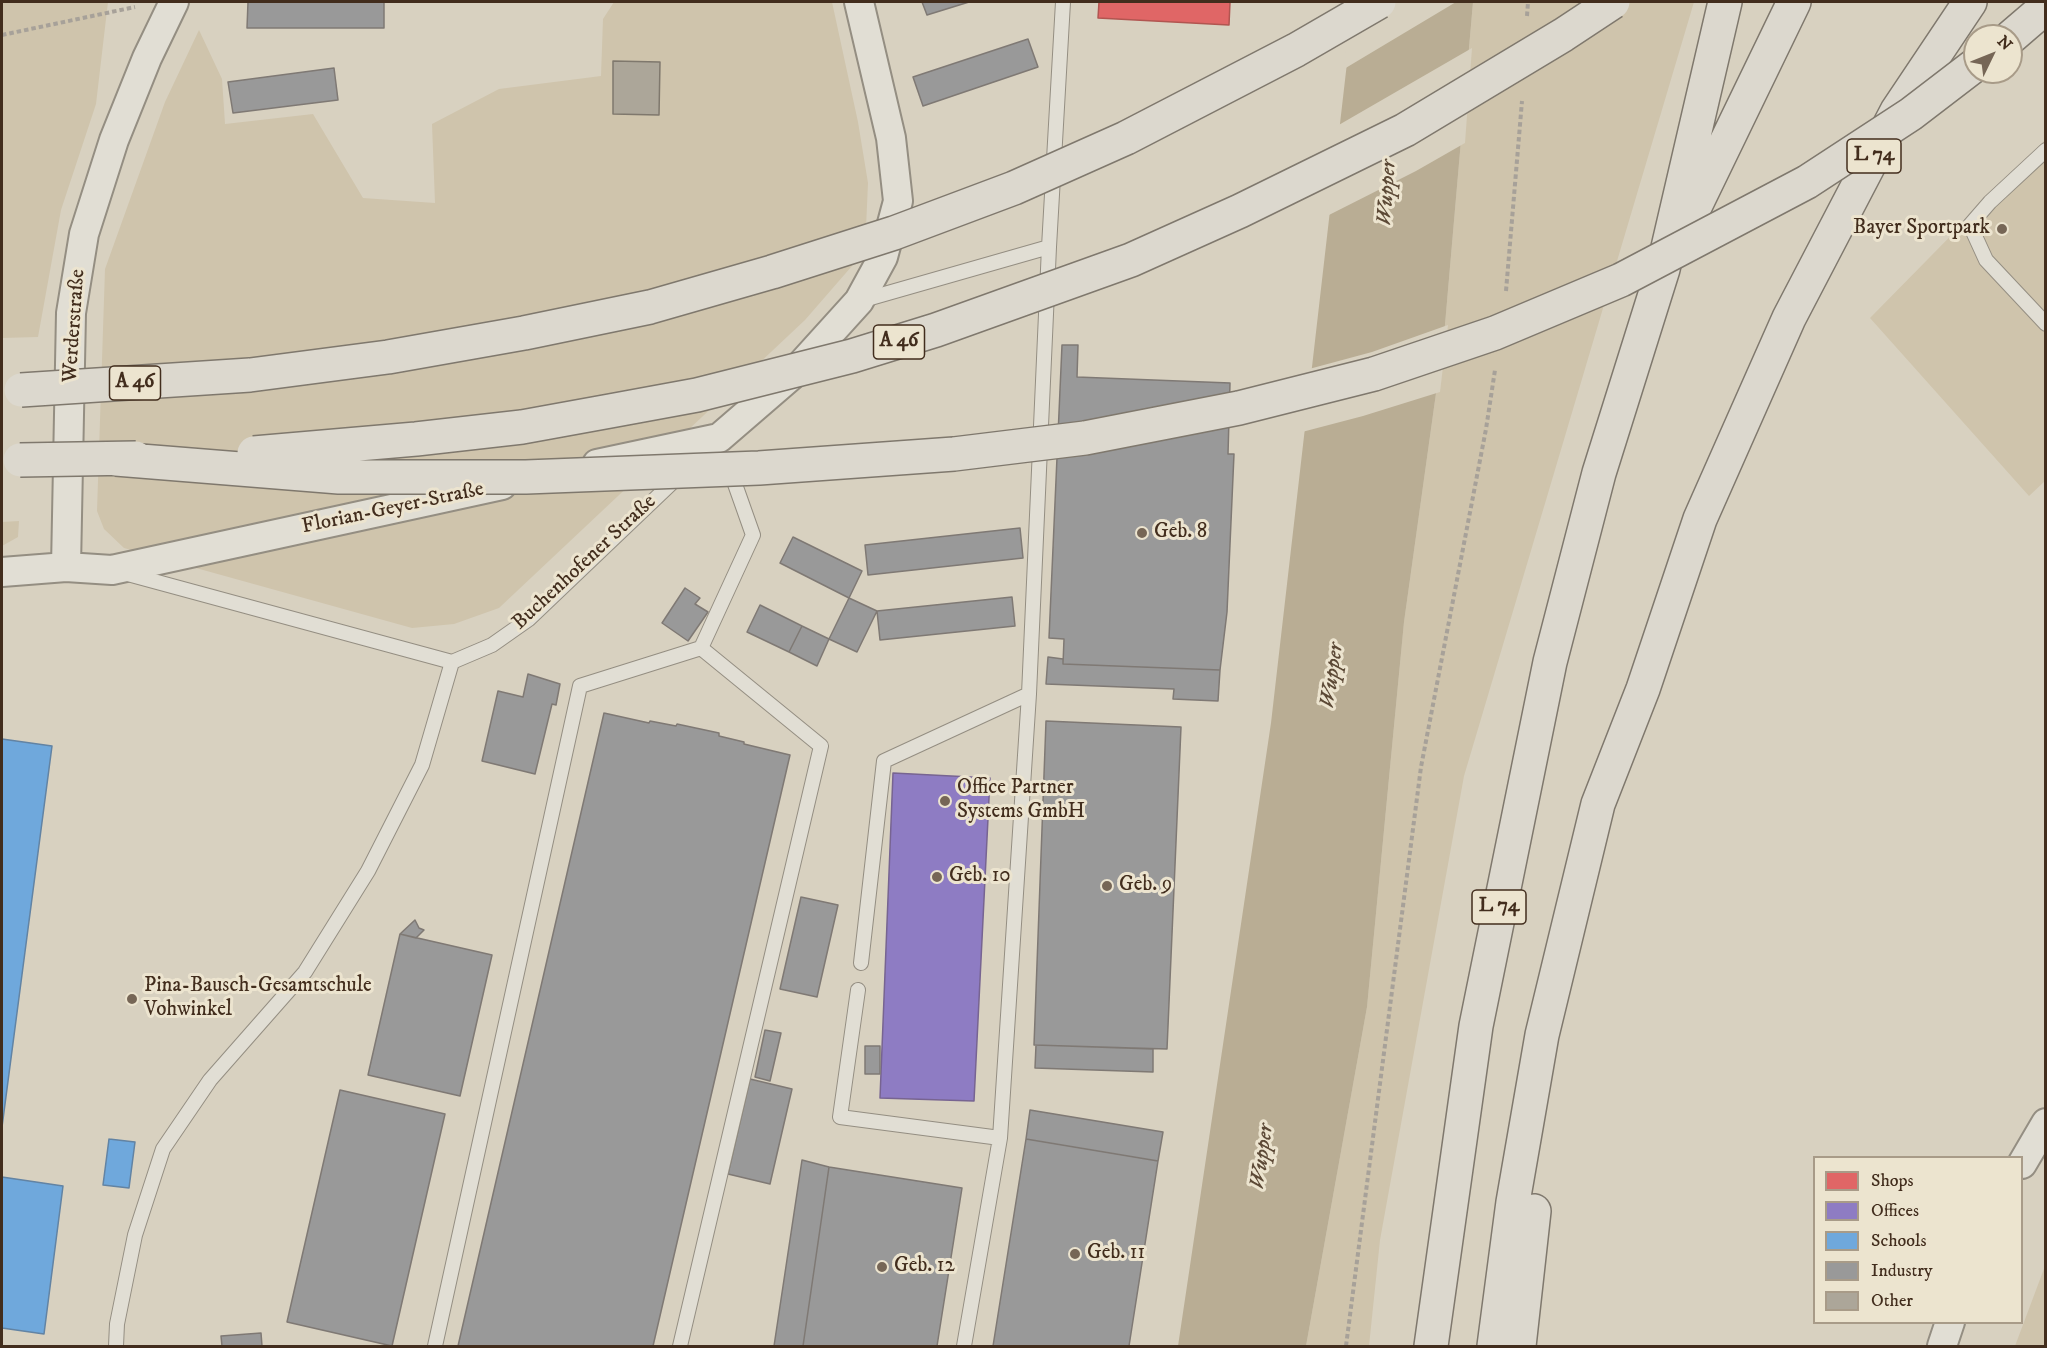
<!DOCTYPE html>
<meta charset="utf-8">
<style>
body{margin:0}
#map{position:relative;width:2047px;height:1348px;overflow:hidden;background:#d8d1c0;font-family:"IM FELL DW Pica",serif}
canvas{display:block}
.frame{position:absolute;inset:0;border:3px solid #422d1d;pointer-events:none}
.legend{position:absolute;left:1813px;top:1156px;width:210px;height:168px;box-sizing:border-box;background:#ece4cf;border:2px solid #a89b88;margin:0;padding:8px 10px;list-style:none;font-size:18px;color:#422d1d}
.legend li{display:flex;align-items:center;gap:12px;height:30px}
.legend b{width:30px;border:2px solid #a89b88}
.north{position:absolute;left:1963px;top:24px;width:60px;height:60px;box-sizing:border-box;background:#ece4cf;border:2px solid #a89b88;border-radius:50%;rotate:47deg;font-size:16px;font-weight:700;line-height:24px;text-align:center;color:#422d1d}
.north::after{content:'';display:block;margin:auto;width:21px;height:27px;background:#766656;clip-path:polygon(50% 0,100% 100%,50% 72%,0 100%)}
</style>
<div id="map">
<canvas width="2047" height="1348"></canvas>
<div class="frame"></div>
<ul class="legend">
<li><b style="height:16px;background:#e06666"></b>Shops</li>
<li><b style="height:16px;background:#8e7cc3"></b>Offices</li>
<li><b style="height:16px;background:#6fa8dc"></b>Schools</li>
<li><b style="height:16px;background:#999"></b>Industry</li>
<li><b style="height:16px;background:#aca699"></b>Other</li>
</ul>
<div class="north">N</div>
</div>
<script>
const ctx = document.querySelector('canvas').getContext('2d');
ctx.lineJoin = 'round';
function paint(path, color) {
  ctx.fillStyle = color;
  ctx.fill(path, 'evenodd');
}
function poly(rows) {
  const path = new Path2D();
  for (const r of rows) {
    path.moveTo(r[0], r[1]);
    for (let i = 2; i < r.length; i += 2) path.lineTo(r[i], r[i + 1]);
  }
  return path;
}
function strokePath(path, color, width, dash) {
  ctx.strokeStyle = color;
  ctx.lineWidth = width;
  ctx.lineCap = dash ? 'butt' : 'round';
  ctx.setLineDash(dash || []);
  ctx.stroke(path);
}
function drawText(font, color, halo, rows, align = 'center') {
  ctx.font = font + ' "IM FELL DW Pica",serif';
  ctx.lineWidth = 6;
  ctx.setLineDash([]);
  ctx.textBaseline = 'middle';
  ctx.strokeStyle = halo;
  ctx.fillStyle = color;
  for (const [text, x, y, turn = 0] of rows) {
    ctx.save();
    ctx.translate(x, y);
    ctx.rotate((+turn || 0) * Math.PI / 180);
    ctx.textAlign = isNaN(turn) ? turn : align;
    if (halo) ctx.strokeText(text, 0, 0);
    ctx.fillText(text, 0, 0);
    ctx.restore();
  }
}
paint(poly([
 [2,2,108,2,96,104,61,210,38,337,2,338],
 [614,2,832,2,858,122,868,183,865,251,805,320,499,608,454,624,412,628,124,548,104,529,97,511,105,269,165,102,199,30,222,79,225,124,313,114,363,198,435,203,432,124,499,89,601,76,603,19],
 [1473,2,1694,2,1464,776,1380,1240,1369,1346,1306,1346,1367,1007,1404,622,1444,336],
 [2045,140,2045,481,2029,496,1870,318],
 [19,521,18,537,2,546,2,522],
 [2045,1266,2045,1346,2015,1346]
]), '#cfc4ac');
paint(poly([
 [1354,2,1473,2,1444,336,1404,622,1367,1007,1306,1346,1178,1346,1271,723]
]), '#b9ad94');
paint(poly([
 [1351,2,1456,2,1344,69],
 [1472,48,1465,143,1416,171,1327,216,1337,126],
 [1448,325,1440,392,1363,416,1302,432,1309,369,1372,352]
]), '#d8d1c0');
const shops = poly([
 [1099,2,1230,2,1229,25,1098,18,1099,2]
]);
paint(shops, '#e06666');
strokePath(shops, '#b15550', 1.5);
const offices = poly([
 [893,773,990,778,974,1101,880,1098,893,773]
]);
paint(offices, '#8e7cc3');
strokePath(offices, '#776491', 1.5);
const schools = poly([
 [2,739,52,746,2,1127,2,739],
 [109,1139,135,1142,129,1188,103,1185,109,1139],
 [2,1177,63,1186,44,1334,2,1328,2,1177]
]);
paint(schools, '#6fa8dc');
strokePath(schools, '#6283a3', 1.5);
const industry = poly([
 [248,2,384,2,384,28,247,28,248,2],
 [922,2,969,2,927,15,922,2],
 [1028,39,1038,67,923,106,913,77,1028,39],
 [334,68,338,100,233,113,228,82,334,68],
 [1062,345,1078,345,1077,377,1230,383,1228,454,1234,454,1227,612,1220,670,1063,664,1064,639,1049,638,1062,345],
 [1020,528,1023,558,868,575,865,545,1020,528],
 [793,537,862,571,849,598,780,563,793,537],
 [685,588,700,598,695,604,708,612,688,641,662,623,685,588],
 [1012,597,1015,626,880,640,877,611,1012,597],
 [849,598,877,611,857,652,829,639,849,598],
 [760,605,802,626,789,652,747,632,760,605],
 [802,626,829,639,817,666,789,652,802,626],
 [1048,657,1063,659,1063,664,1220,670,1218,701,1173,699,1174,689,1046,684,1048,657],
 [528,674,560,684,556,705,552,704,535,774,482,761,498,691,523,697,528,674],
 [604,713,649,723,650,721,676,726,677,724,719,733,719,736,744,742,744,744,790,755,653,1346,458,1346,604,713],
 [1046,721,1181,727,1167,1049,1034,1045,1046,721],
 [801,897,838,905,817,997,780,989,801,897],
 [415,920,419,928,424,930,416,938,400,934,415,920],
 [400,934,492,955,460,1096,368,1075,400,934],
 [765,1030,781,1033,770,1081,755,1077,765,1030],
 [1036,1045,1153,1049,1153,1072,1035,1068,1036,1045],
 [865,1046,880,1046,880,1074,865,1074,865,1046],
 [750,1079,792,1089,770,1184,728,1174,750,1079],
 [340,1090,445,1114,392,1346,287,1322,340,1090],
 [1030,1110,1163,1132,1158,1161,1026,1139,1030,1110],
 [1026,1139,1158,1161,1129,1346,993,1346,1026,1139],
 [802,1160,829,1167,803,1346,774,1346,802,1160],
 [829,1167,962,1188,937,1346,803,1346,829,1167],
 [261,1333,262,1346,222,1346,221,1336,261,1333]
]);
paint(industry, '#999');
strokePath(industry, '#7f7974', 1.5);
const building = poly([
 [613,61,660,62,659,115,613,114,613,61]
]);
paint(building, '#aca699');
strokePath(building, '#7f786d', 1.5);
const service = poly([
 [2046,150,1990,202,1970,225,1986,260,2046,324],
 [860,301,1049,247],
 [124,573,452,662],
 [861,963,884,761,1029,694],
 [858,990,840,1117,1000,1138],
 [116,1346,117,1324,135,1235,163,1149,210,1080,305,972,368,871,422,765,452,662,492,645,529,619,678,477],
 [435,1346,580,686,701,648,753,535,730,470],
 [680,1346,821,746,701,648],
 [964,1346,1000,1138,1029,694,1049,247,1063,2]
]);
const minor = poly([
 [597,464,719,438,792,375,859,301,883,257,898,201,891,138,859,2],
 [66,567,112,570,502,485],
 [2,572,66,567,71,313,84,234,114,140,147,58,174,2],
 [2022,1164,2046,1123],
 [1942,1346,1950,1322]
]);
const trunk = poly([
 [1685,227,1794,2],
 [1431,1346,1476,1026,1550,662,1599,473,1663,269,1725,2],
 [1494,1346,1513,1202,1542,1035,1598,804,1643,689,1700,519,1789,318,1897,111,1970,2],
 [1519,1346,1534,1211]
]);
const motorway = poly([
 [2011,37,2046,7]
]);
strokePath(service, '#948e82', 16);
strokePath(minor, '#948e82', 32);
strokePath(trunk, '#7f786d', 36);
strokePath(motorway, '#7f786d', 36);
strokePath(poly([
 [1527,16,1528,2],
 [2,35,135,7],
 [1506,291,1522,101],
 [1346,1346,1421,767,1486,429,1495,370]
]), '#a7a199', 4, [4.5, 3]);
strokePath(service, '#e1ded4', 14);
strokePath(minor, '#e1ded4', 28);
strokePath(trunk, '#dcd8ce', 33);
strokePath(motorway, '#dcd8ce', 33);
const motorwayBridge = poly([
 [21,390,250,375,388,357,524,333,650,307,772,272,894,233,1014,188,1126,138,1296,50,1379,2],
 [254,453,416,439,522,427,610,411,697,395,852,356,936,330,1131,260,1240,211,1405,130,1563,35,1613,2],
 [116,459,339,477,526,477,759,468,954,454,1085,438,1239,408,1374,374,1495,333,1621,280,1807,182,1911,114,1975,65],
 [20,460,136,458]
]);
strokePath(motorwayBridge, '#7f786d', 36, []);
strokePath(motorwayBridge, '#dcd8ce', 33);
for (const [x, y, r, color] of [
 [2002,229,6,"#766656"],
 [1142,533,6,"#766656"],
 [945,801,6,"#766656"],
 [937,877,6,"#766656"],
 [1107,886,6,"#766656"],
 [132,999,6,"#766656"],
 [1075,1254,6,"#766656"],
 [882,1267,6,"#766656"]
]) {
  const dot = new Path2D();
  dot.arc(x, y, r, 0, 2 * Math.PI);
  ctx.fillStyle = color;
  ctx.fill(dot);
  strokePath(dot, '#ece4cf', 2);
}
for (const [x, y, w] of [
 [1874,156,54],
 [899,342,51],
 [135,383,51],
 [1499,907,54]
]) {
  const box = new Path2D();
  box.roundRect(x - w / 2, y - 17, w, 34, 4.5);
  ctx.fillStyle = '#ece4cf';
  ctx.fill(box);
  strokePath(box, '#422d1d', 1.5);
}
drawText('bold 20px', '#422d1d', null, [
 ["L 74",1874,156],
 ["A 46",899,342],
 ["A 46",135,383],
 ["L 74",1499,907]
]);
drawText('21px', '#422d1d', '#ece4cf', [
 ["Bayer Sportpark",1990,229,"right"],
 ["Geb. 8",1154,533],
 ["Office Partner",957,789],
 ["Systems GmbH",957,813],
 ["Geb. 10",949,877],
 ["Geb. 9",1119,886],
 ["Pina-Bausch-Gesamtschule",144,987],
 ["Vohwinkel",144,1011],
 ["Geb. 11",1087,1254],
 ["Geb. 12",894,1267]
], 'left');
drawText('21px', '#422d1d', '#ece4cf', [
 ["Werderstraße",75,326,-86],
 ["Florian-Geyer-Straße",393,509,-12],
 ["Buchenhofener Straße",585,563,-43]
]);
drawText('italic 22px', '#5c4936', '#ece4cf', [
 ["Wupper",1388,193,-86],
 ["Wupper",1333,676,-82],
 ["Wupper",1263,1157,-82]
]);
</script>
